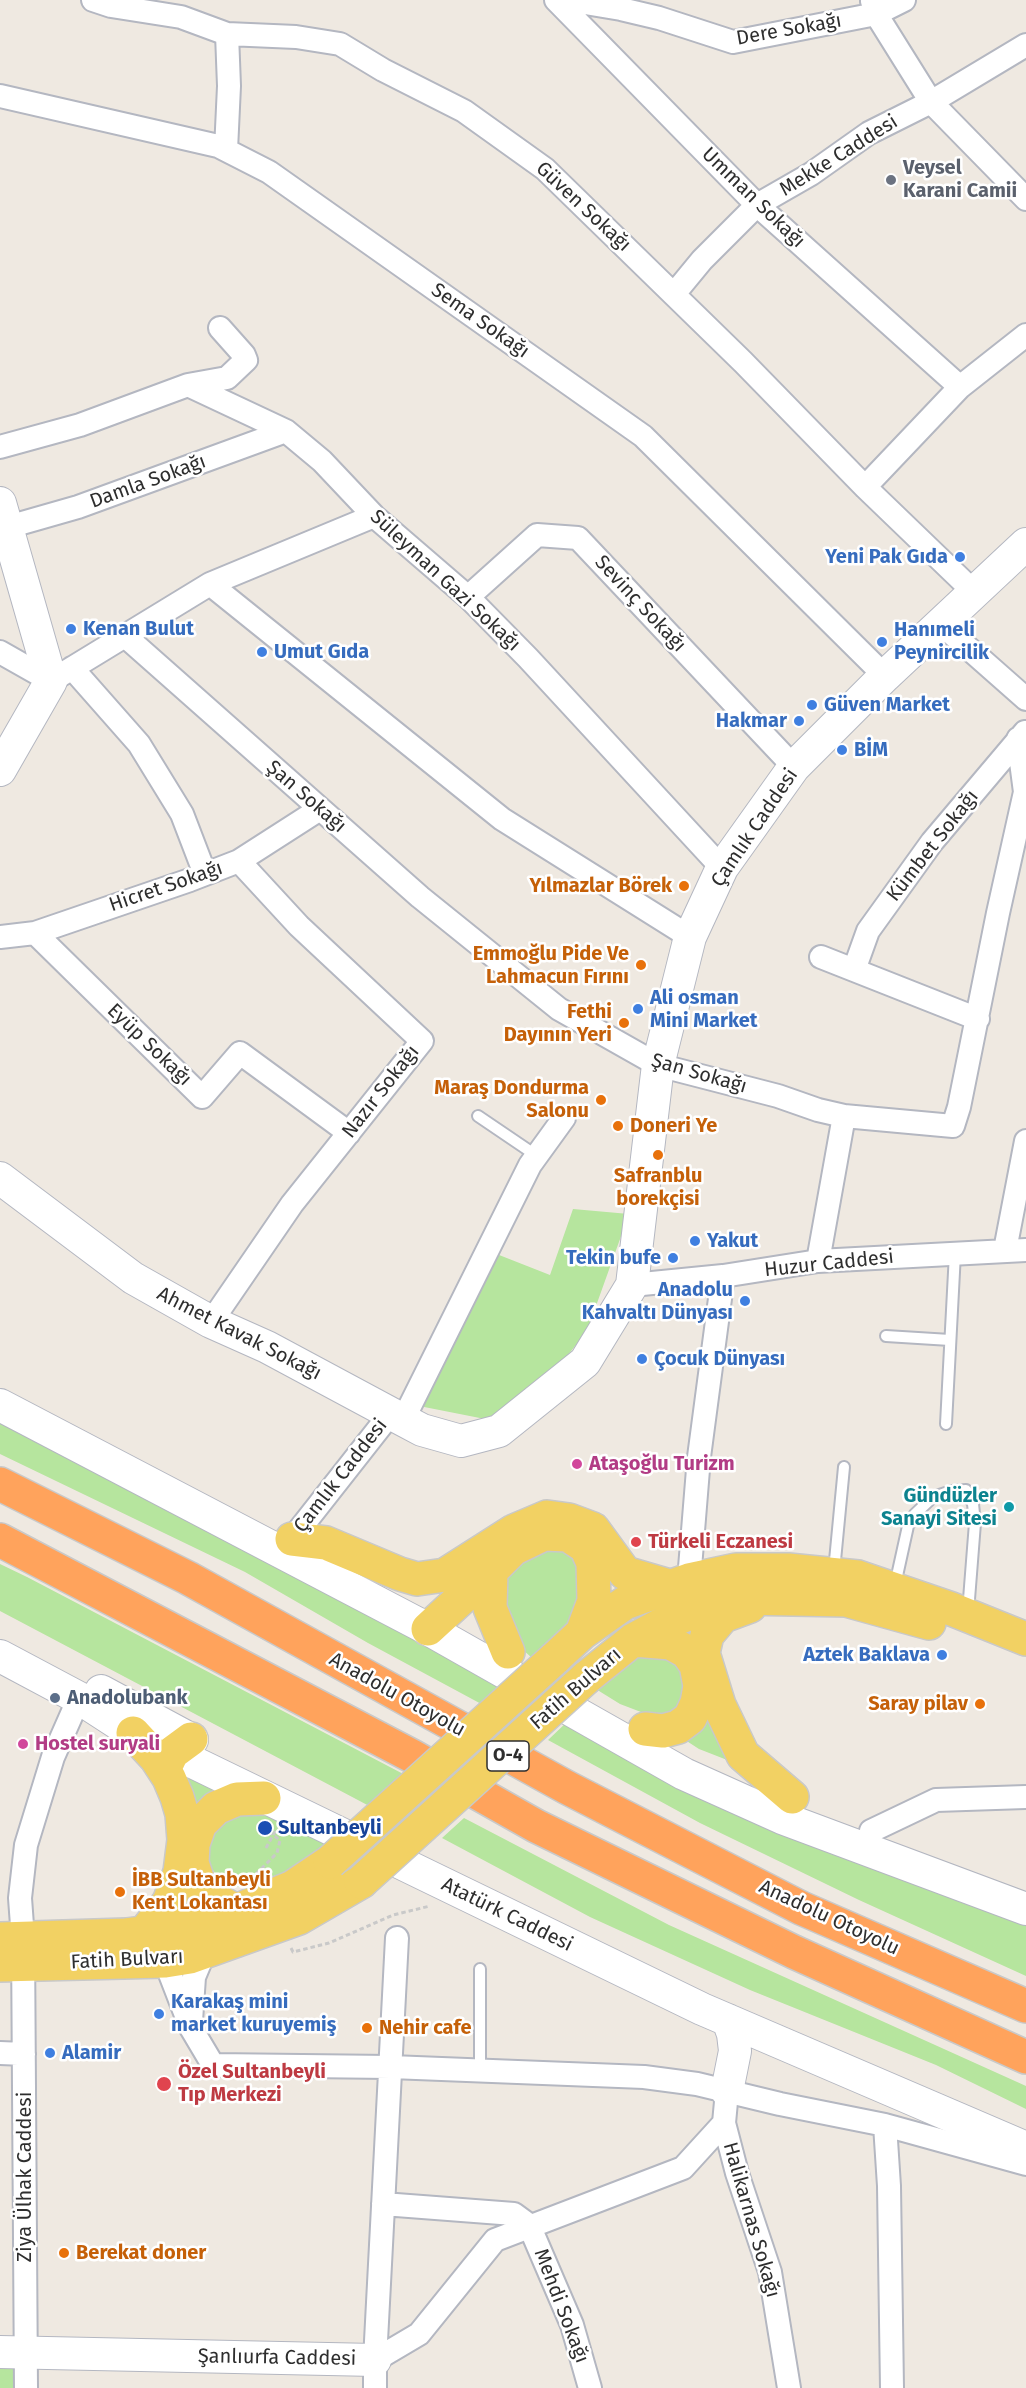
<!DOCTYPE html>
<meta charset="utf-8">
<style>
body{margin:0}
canvas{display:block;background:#efe9e1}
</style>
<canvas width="1026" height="2388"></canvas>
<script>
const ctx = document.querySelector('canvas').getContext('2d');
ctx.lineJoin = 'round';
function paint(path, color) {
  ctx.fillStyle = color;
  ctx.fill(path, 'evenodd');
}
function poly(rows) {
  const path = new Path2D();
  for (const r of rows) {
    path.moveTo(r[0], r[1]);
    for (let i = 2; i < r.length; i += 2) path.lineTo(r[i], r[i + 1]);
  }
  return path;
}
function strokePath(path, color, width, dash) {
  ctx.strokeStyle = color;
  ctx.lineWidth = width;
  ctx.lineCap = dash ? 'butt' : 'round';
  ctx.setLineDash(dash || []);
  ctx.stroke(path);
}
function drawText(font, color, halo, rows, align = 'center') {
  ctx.font = font + ' "Fira Sans",sans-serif';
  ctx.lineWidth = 5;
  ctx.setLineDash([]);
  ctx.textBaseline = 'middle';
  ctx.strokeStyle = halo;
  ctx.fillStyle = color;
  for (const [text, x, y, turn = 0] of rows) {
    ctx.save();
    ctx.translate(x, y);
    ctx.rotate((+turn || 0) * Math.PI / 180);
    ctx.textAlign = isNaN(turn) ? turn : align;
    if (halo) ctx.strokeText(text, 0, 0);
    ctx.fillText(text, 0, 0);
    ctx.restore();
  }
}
paint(poly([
 [573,1209,629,1214,587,1331,536,1395,485,1419,409,1404,494,1253,550,1275],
 [0,1413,510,1685,485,1706,368,1643,245,1572,0,1454],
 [540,1544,582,1557,588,1584,568,1623,532,1658,510,1638,501,1584],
 [0,1564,27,1577,409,1777,373,1808,0,1611],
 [678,1648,691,1697,668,1715,654,1717,620,1704,591,1686,626,1652],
 [711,1708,740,1765,699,1749,679,1736],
 [568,1721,1026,1917,1026,1976,859,1900,700,1823,548,1740],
 [174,1762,227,1786,206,1795,192,1817],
 [250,1807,327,1843,297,1869,237,1887,221,1881,210,1866,209,1849,219,1817],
 [464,1818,669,1925,1026,2086,1026,2109,936,2065,750,1990,590,1917,442,1838],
 [0,2363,13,2363,14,2388,0,2388]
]), '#b6e59e');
const lane = poly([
 [478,1116,537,1156],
 [886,1336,950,1340],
 [946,1424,955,1253],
 [834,1571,844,1467],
 [895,1585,908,1526,915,1514,933,1497,952,1491,966,1490,973,1504,975,1523,968,1612],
 [480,1969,480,2070]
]);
const street = poly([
 [93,0,111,6,181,17,227,34,296,37,340,44,383,70,464,111,545,169,743,362,865,487,973,591],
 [556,0,757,205,960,387],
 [567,0,621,9,659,18,733,42,876,14,904,0],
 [872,1,876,14,931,102,1026,199],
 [0,96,218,146,269,172,643,436,885,676],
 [226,150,229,86,227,34],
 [674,294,702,260,757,205,811,174,869,133,931,102,1026,45],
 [188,385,286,431,322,461,374,516,468,597,528,658,722,868],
 [0,447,80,425,188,385,227,378,246,360,244,355,220,328],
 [865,487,960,387,1026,335],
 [8,527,78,507,286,431],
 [210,584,374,516],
 [468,597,537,535,578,538,794,767],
 [941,624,1026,699],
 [125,636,420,897,559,1009,658,1065,778,1096,818,1110,844,1116,953,1126,959,1107,998,913,1025,792,1018,739],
 [0,652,51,681,210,584,502,819,690,937],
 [72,668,139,744,182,814,205,874],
 [35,933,202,1097,240,1053,349,1133],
 [0,937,35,933,190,880,239,861,320,809],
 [821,957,978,1019],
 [854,970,868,931,932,842,1025,732],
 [1005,1250,1026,1141],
 [818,1261,844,1116],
 [632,1285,723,1276,818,1261,1026,1250],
 [211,1322,292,1204,422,1041,299,926,239,861],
 [403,1420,530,1165,564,1118],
 [292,1539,391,1413],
 [689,1580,699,1457,723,1276],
 [871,1831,936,1800,1026,1797],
 [165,1961,191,2028,213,2065,391,2067,644,2077,697,2084,780,2104,885,2125,1026,2164],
 [191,2021,194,1977,204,1953],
 [0,2053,24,2054],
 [724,2123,737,2173,770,2272,789,2388],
 [885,2125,889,2186,892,2388],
 [383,2204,514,2214,529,2225,572,2325,590,2388],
 [375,2360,419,2334,495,2240,683,2168,724,2123,727,2091],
 [26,2388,23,1939,20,1898,26,1845,53,1757,79,1698],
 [375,2388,375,2360,397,1938]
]);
const secondary = poly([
 [0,503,51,681,0,770],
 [0,1178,133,1278,211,1322,267,1347,403,1420,422,1430,461,1441,499,1431,585,1362,632,1285,658,1065,690,937,722,868,794,767,885,676,1026,544],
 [0,1405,428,1629,684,1774,782,1818,1026,1909],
 [0,1656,79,1698,133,1733,702,2009,1026,2148],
 [101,1691,192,1740],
 [727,2091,735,2051,733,2034,728,2020],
 [0,2352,375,2360]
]);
const primary = poly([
 [292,1539,326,1543,400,1574,417,1579,445,1575,514,1531,547,1517,569,1520,593,1529,625,1573,673,1587],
 [750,1606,723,1616,707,1635,703,1653,719,1705,743,1755,792,1797],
 [428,1629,491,1571],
 [633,1640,671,1643,687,1652,696,1665,700,1686,697,1703,690,1718,678,1727,663,1731,645,1729],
 [508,1652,490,1608,491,1571,513,1549,544,1534,568,1535,586,1547,593,1563,594,1601,582,1633],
 [554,1659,582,1633,625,1603,689,1580,736,1570,788,1570,858,1577,949,1608,1026,1639],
 [587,1677,633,1640,659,1626,712,1604,740,1598,846,1600,929,1623],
 [133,1733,156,1758,169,1778,177,1797,182,1814,184,1840,180,1872,169,1902,144,1933],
 [164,1770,172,1753,191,1739],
 [236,1911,209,1896,199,1884,192,1863,193,1844,200,1824,216,1808,237,1799,264,1798],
 [0,1939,126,1935,184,1928,236,1911,293,1887,330,1862],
 [0,1965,165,1961,190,1957,299,1918,361,1882]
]);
const highway = poly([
 [0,1484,188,1578,566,1787,801,1908,1026,2006],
 [0,1540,412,1756,536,1826,794,1952,1026,2057]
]);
strokePath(lane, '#b4b7c1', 14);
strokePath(street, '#b4b7c1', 26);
strokePath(secondary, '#b4b7c1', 34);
strokePath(primary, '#c9c9c9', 36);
strokePath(highway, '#c9c9c9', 36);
strokePath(poly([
 [266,1848,277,1828],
 [256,1874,277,1853,280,1840,257,1824],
 [291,1948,293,1952,329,1943,393,1915,430,1906]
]), '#c9c9c9', 3, [4.5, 3]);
strokePath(lane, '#fff', 10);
strokePath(street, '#fff', 22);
strokePath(secondary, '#fff', 32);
strokePath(primary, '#f2d163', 33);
strokePath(highway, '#ffa35c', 33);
const primaryBridge = poly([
 [330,1862,554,1659],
 [361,1882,587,1677]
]);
strokePath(primaryBridge, '#c9c9c9', 36, []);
strokePath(primaryBridge, '#f2d163', 33);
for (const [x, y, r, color] of [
 [891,180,6,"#6b7280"],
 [960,557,6,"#3f7fe0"],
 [71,629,6,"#3f7fe0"],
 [882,642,6,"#3f7fe0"],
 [262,652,6,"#3f7fe0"],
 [812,705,6,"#3f7fe0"],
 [799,721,6,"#3f7fe0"],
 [842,750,6,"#3f7fe0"],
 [684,886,6,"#e8710a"],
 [641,965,6,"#e8710a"],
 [638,1009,6,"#3f7fe0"],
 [624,1023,6,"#e8710a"],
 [601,1100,6,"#e8710a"],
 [618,1126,6,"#e8710a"],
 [658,1155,6,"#e8710a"],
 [695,1241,6,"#3f7fe0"],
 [673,1258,6,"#3f7fe0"],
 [745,1301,6,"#3f7fe0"],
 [642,1359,6,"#3f7fe0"],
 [577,1464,6,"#d1479c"],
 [1009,1507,6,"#0f9aa8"],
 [636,1542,6,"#e0444e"],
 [942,1655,6,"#3f7fe0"],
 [55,1698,6,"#5c6f8a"],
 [980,1704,6,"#e8710a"],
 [23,1744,6,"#d1479c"],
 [265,1828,8,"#1a4fb4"],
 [120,1892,6,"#e8710a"],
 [159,2014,6,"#3f7fe0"],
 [367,2028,6,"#e8710a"],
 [50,2053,6,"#3f7fe0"],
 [164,2084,8,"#e0444e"],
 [64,2253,6,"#e8710a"]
]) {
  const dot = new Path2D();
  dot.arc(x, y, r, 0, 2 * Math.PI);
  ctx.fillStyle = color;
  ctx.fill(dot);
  strokePath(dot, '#fff', 2);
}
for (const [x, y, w] of [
 [508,1756,42]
]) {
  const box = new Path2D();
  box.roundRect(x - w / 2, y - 15, w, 30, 4.5);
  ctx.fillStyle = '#fff';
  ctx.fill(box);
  strokePath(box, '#2e2e2e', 1.5);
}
drawText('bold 18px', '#2e2e2e', null, [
 ["O-4",508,1756]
]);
drawText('20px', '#2e2e2e', '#fff', [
 ["Dere Sokağı",789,30,-10],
 ["Mekke Caddesi",839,156,-32],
 ["Umman Sokağı",753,198,44],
 ["Güven Sokağı",583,207,43],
 ["Sema Sokağı",480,321,35],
 ["Damla Sokağı",148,482,-20],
 ["Süleyman Gazi Sokağı",445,581,43],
 ["Sevinç Sokağı",640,604,47],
 ["Şan Sokağı",306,797,41],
 ["Çamlık Caddesi",755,828,-56],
 ["Kümbet Sokağı",933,846,-52],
 ["Hicret Sokağı",166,887,-19],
 ["Eyüp Sokağı",149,1045,44],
 ["Şan Sokağı",699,1074,16],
 ["Nazır Sokağı",381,1092,-52],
 ["Huzur Caddesi",829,1264,-6],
 ["Ahmet Kavak Sokağı",239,1334,27],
 ["Çamlık Caddesi",341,1476,-52],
 ["Fatih Bulvarı",576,1689,-41],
 ["Anadolu Otoyolu",397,1695,29],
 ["Atatürk Caddesi",507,1915,26],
 ["Anadolu Otoyolu",829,1918,25],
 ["Fatih Bulvarı",127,1960,-3],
 ["Ziya Ülhak Caddesi",25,2177,-90],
 ["Halikarnas Sokağı",751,2220,74],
 ["Mehdi Sokağı",561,2306,69],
 ["Şanlıurfa Caddesi",277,2358,1]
]);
drawText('bold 20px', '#5b616d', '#fff', [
 ["Veysel",903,168],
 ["Karani Camii",903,191]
], 'left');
drawText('bold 20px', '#366cbe', '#fff', [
 ["Yeni Pak Gıda",948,557,"right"],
 ["Kenan Bulut",83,629],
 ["Hanımeli",894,630],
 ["Peynircilik",894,653],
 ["Umut Gıda",274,652],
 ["Güven Market",824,705],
 ["Hakmar",787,721,"right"],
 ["BİM",854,750],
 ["Ali osman",650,998],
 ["Mini Market",650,1021],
 ["Yakut",707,1241],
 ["Tekin bufe",661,1258,"right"],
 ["Anadolu",733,1290,"right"],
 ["Kahvaltı Dünyası",733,1313,"right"],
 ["Çocuk Dünyası",654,1359],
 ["Aztek Baklava",930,1655,"right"],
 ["Karakaş mini",171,2002],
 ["market kuruyemiş",171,2025],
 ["Alamir",62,2053]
], 'left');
drawText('bold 20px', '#c56008', '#fff', [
 ["Yılmazlar Börek",672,886],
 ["Emmoğlu Pide Ve",629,954],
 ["Lahmacun Fırını",629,977],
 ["Fethi",612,1012],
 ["Dayının Yeri",612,1035],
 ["Maraş Dondurma",589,1088],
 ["Salonu",589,1111],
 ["Doneri Ye",630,1126,"left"],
 ["Safranblu",658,1176,"center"],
 ["borekçisi",658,1199,"center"],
 ["Saray pilav",968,1704],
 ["İBB Sultanbeyli",132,1880,"left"],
 ["Kent Lokantası",132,1903,"left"],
 ["Nehir cafe",379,2028,"left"],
 ["Berekat doner",76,2253,"left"]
], 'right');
drawText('bold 20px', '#b23c85', '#fff', [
 ["Ataşoğlu Turizm",589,1464],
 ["Hostel suryali",35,1744]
], 'left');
drawText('bold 20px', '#0d838f', '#fff', [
 ["Gündüzler",997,1496],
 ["Sanayi Sitesi",997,1519]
], 'right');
drawText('bold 20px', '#be3a42', '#fff', [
 ["Türkeli Eczanesi",648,1542],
 ["Özel Sultanbeyli",178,2072],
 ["Tıp Merkezi",178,2095]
], 'left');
drawText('bold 20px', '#4e5e75', '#fff', [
 ["Anadolubank",67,1698]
], 'left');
drawText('bold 20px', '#164399', '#fff', [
 ["Sultanbeyli",278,1828]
], 'left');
</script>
